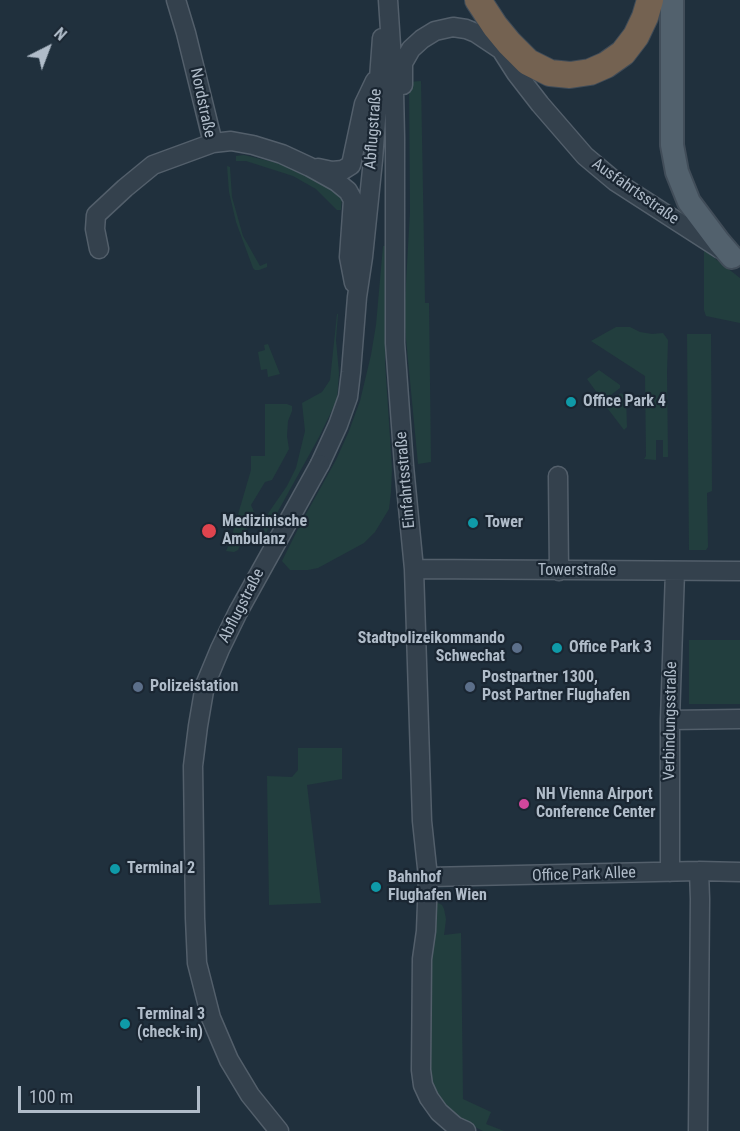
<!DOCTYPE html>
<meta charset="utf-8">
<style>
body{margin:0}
#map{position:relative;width:740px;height:1131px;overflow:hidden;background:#20303d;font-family:"Roboto Condensed",sans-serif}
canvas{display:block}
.north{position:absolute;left:18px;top:18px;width:60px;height:60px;-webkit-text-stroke:4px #1a2632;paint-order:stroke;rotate:42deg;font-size:16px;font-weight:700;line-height:24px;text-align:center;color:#b0bcc9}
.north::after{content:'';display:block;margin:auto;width:21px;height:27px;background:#b0bcc9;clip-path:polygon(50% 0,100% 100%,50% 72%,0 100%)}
.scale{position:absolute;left:18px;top:1086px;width:182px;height:27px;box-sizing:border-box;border:3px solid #b0bcc9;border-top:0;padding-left:8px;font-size:18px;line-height:21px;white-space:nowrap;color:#b0bcc9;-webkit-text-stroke:4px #1a2632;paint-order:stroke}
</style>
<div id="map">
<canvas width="740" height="1131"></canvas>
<div class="north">N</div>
<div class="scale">100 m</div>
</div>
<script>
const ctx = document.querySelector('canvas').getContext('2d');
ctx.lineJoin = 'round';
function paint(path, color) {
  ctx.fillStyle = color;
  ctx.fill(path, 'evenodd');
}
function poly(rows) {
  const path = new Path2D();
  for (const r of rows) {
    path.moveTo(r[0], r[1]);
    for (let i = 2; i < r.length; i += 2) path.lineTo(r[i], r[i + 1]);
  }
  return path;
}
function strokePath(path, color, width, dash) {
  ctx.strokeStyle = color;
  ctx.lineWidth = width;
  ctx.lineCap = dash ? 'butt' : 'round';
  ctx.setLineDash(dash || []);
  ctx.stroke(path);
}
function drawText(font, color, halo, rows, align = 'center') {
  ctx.font = font + ' "Roboto Condensed",sans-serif';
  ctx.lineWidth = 4.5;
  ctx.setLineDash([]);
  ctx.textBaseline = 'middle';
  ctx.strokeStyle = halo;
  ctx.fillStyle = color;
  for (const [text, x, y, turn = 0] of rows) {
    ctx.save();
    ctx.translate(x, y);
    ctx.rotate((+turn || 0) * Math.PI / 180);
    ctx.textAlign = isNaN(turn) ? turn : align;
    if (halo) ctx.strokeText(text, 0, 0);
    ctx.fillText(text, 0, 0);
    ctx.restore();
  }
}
paint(poly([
 [421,81,425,303,429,303,431,462,418,464,404,318,410,212,409,82],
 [244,155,294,167,331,184,342,197,341,210,337,210,316,189,293,176,246,161,236,161,236,156],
 [227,166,230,167,232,197,243,236,260,266,267,263,267,267,259,270,255,270,253,268,236,222,229,192],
 [383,246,388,246,389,289,385,362,392,469,391,492,389,509,375,532,364,543,318,568,308,570,290,570,282,561,301,523,336,460,349,431,360,401,371,355,376,325],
 [704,250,740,278,740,323,706,316,704,310],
 [337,314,338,314,336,340,339,373,337,400,319,437,266,533,264,530,264,522,269,512,287,486,296,468,305,431,302,403,322,392,330,380],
 [616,327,630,327,640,332,652,334,663,333,668,340,667,373,668,457,663,457,663,440,656,440,656,460,644,459,646,456,645,376,591,341],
 [687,334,711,334,712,491,707,493,708,547,706,550,689,550],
 [268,344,280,374,268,377,267,369,261,370,258,352,265,350,264,345],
 [599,370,620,385,620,388,603,401,587,379],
 [621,393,626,397,627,427,624,430,605,405],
 [265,404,287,404,292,406,292,411,288,421,287,436,289,449,272,480,265,482,251,505,254,512,238,550,234,552,226,551,230,542,251,470,251,456,265,456],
 [689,640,740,640,740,704,689,704],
 [298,748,342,748,342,779,307,785,321,903,269,905,267,776,292,777,298,770],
 [438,903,442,905,444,909,446,919,444,935,461,933,463,1099,491,1112,486,1124,504,1131,483,1131,463,1121,448,1110,438,1097,431,1082,431,1041,428,1012,432,904]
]), '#223e3e');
const minor = poly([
 [176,0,186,33,213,143],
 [388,0,394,90,395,138,395,343,404,466,414,569,422,821,428,877,426,931,422,959,421,1070,423,1085,429,1098,439,1112,455,1126,466,1131],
 [493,37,516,73,540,104,585,156,616,182,720,249],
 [403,85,403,63,411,49,422,39,435,31,453,27,466,29,476,33,500,49],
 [318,168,332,171,343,170,351,165,364,104,375,81],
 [99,249,95,229,96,215,125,188,153,165,213,143,231,141,253,145,282,154,310,167,337,182,348,191,353,200,349,257,354,283],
 [320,464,338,425,348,397,351,372,357,297,363,257,373,160,382,38],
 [558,476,559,571],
 [414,569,740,571],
 [238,612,220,649,205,685,198,726,193,766,195,918,197,963,211,1018,229,1060,250,1095,279,1131],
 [670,720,740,719],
 [670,872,670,720,675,571],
 [428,877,699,871,740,872],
 [698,1131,700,899,699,871]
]);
const major = poly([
 [672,0,672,145,677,172,689,202,719,242,732,257]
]);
const highway = poly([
 [478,0,495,26,509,43,528,62,550,73,570,75,590,72,606,65,623,53,636,36,645,17,650,0]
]);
strokePath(minor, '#535f6b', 21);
strokePath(major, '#414d59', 26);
strokePath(highway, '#404c58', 28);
strokePath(minor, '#34414d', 18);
strokePath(major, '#52616d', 22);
strokePath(highway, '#746251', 26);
const minorBridge = poly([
 [238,612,320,464]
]);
strokePath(minorBridge, '#535f6b', 21, []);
strokePath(minorBridge, '#34414d', 18);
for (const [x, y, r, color] of [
 [571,402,6,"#0f9aa8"],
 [473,523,6,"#0f9aa8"],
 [209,531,8,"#e0444e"],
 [517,648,6,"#5c6f8a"],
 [557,648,6,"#0f9aa8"],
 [138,687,6,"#5c6f8a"],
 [470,687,6,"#5c6f8a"],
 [524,804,6,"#d1479c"],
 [115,869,6,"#0f9aa8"],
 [376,887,6,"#0f9aa8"],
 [125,1024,6,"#0f9aa8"]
]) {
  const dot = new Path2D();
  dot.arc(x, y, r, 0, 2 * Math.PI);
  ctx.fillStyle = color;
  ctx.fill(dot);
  strokePath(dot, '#1a2632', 2);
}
drawText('16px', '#b0bcc9', '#1a2632', [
 ["Nordstraße",202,103,78],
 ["Abflugstraße",374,129,-86],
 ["Ausfahrtsstraße",635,192,35],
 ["Einfahrtsstraße",406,480,-95],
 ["Towerstraße",577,571],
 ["Abflugstraße",242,606,-63],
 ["Verbindungsstraße",671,721,-89],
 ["Office Park Allee",584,875,-2]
]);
drawText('bold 16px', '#b0bcc9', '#1a2632', [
 ["Office Park 4",583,402],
 ["Medizinische",222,522],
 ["Ambulanz",222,540],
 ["Tower",485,523],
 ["Stadtpolizeikommando",505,639,"right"],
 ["Schwechat",505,657,"right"],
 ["Office Park 3",569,648],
 ["Postpartner 1300,",482,678],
 ["Post Partner Flughafen",482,696],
 ["Polizeistation",150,687],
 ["NH Vienna Airport",536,795],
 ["Conference Center",536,813],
 ["Terminal 2",127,869],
 ["Bahnhof",388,878],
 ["Flughafen Wien",388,896],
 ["Terminal 3",137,1015],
 ["(check-in)",137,1033]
], 'left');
</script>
